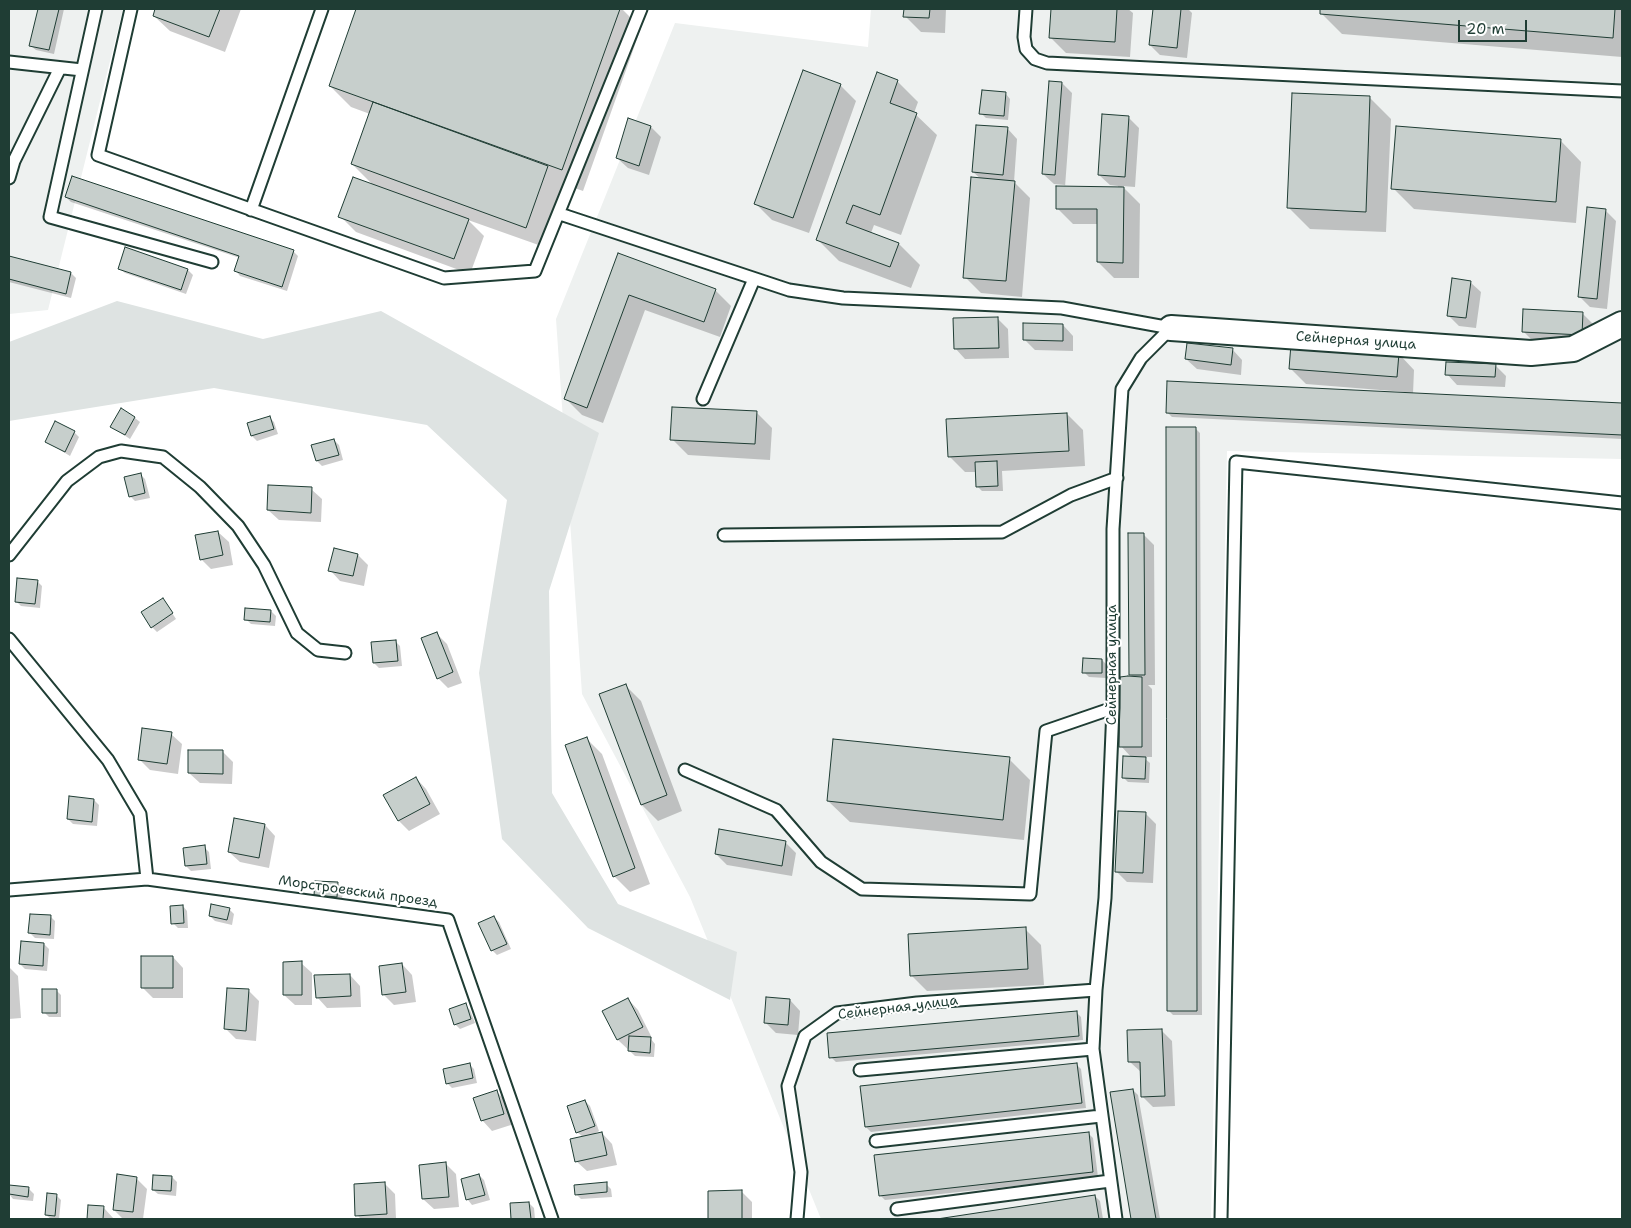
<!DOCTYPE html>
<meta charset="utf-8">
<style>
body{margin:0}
#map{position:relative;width:1631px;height:1228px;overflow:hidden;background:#fff;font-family:"Shantell Sans",sans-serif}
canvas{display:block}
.frame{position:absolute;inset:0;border:10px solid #1f3d34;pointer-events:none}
.scale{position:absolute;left:1458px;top:20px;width:69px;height:22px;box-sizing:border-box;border:2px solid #1f3d34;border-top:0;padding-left:6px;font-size:15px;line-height:18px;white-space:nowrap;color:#1f3d34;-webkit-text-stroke:4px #fff;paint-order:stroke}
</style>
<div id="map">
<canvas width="1631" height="1228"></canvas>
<div class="frame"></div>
<div class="scale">20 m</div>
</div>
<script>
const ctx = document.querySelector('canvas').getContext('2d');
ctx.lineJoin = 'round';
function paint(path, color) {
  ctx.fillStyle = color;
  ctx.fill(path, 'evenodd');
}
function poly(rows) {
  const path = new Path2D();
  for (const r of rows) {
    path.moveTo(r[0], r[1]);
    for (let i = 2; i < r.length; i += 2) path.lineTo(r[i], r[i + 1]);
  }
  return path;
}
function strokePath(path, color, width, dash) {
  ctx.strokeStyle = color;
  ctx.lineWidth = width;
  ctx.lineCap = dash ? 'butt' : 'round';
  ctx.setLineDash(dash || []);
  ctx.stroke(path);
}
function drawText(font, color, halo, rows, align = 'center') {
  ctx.font = font + ' "Shantell Sans",sans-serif';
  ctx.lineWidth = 4;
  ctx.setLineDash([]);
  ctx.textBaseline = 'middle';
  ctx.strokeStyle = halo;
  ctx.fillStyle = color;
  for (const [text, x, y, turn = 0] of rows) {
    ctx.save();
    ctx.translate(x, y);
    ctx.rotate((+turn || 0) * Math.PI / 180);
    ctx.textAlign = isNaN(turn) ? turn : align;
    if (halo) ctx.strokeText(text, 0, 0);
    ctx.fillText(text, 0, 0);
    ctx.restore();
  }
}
paint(poly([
 [9,9,123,9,48,310,9,314],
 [871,9,1622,9,1622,459,1227,451,1211,1219,821,1219,690,897,582,694,556,319,675,23,868,47]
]), '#eef1f0');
paint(poly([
 [117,301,263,339,381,311,599,433,549,591,552,793,618,904,737,952,730,1000,588,928,502,839,479,673,507,500,427,425,214,388,9,421,9,342]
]), '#dee3e2');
paint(poly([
 [39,9,64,9,54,54,36,50,31,46],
 [156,9,241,9,225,52,170,31,154,16],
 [358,9,622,9,641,28,583,191,569,186,547,248,468,220,484,236,470,274,356,232,340,216,374,186,352,164,370,114,351,107,330,86],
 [905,9,946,9,945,33,921,32,905,16],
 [1052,9,1128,9,1133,13,1130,57,1066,53,1050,37],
 [1154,9,1188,9,1192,13,1187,58,1160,55,1150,45],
 [1321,9,1622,9,1622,57,1342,34,1321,13],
 [897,81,918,102,914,113,937,135,901,235,874,225,871,233,899,244,920,265,911,288,839,261,818,240],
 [1062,83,1072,93,1065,187,1118,188,1118,186,1110,185,1099,175,1128,117,1139,128,1135,187,1122,186,1140,204,1139,278,1114,278,1098,262,1098,224,1073,224,1057,208,1065,185,1054,184,1043,174],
 [840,85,856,101,809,233,772,220,756,204],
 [1006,94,1010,99,1008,120,986,118,981,113],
 [1370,98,1391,119,1386,232,1310,229,1289,208],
 [629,120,651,127,661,137,649,175,628,168,617,158],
 [1007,128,1017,139,1014,182,1030,198,1022,297,981,293,965,277,981,179,973,172],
 [1560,140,1581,162,1576,223,1414,209,1393,188],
 [66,197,293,251,298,256,287,291,240,276,236,271,240,258,71,202],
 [1605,210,1616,221,1607,309,1590,307,1580,297],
 [619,254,715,290,731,306,720,337,645,310,603,423,582,415,566,399],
 [9,258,71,273,76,278,71,298,9,282],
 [120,269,188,270,193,275,186,294,125,273],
 [1470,282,1481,292,1476,328,1459,326,1449,316],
 [1582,313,1593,324,1592,345,1534,342,1523,331],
 [997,318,1008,329,1009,358,965,359,955,348],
 [1063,325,1073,336,1073,351,1035,350,1025,340],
 [1232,349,1242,360,1241,375,1197,369,1186,359],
 [1399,354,1414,370,1413,394,1622,405,1622,439,1172,417,1167,412,1405,394,1405,392,1306,384,1290,368],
 [1495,365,1506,376,1505,387,1457,385,1447,374],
 [756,412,772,428,770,460,688,455,672,439],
 [1067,414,1083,430,1085,466,1002,471,1003,491,982,491,977,486,977,472,965,472,949,456],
 [269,417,274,422,278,434,257,441,252,436],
 [135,418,140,422,130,439,112,427],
 [1195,428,1200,433,1202,1015,1173,1015,1169,1011],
 [74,432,79,437,70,456,47,442],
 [334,440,339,445,343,460,322,466,317,461,313,446],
 [140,474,145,479,150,498,135,501,130,496],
 [311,489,322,499,321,522,279,520,268,510],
 [218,532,229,542,233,565,211,569,201,559],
 [1143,534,1154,545,1155,685,1148,685,1152,689,1152,757,1143,757,1150,763,1149,783,1128,782,1123,777,1132,758,1121,746,1134,678,1130,674],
 [335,549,358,555,368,565,364,586,340,581,330,570],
 [37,581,42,586,40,608,21,606,16,601],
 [167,605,176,619,157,632,152,627],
 [271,611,276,616,275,626,251,624,246,619],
 [437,634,447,644,462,683,448,688,438,678],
 [395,641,400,646,402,666,379,668,374,663],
 [1102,660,1107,665,1106,678,1089,677,1084,672],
 [625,685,641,701,682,811,658,821,642,805],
 [171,734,182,744,178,774,150,770,139,759],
 [587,739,602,754,650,884,630,892,614,876],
 [222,751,233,762,232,784,200,783,189,773],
 [1009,759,1030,780,1024,840,850,822,828,801],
 [416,778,426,789,440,814,409,831,399,821,385,795],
 [94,800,99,805,97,826,73,824,68,819],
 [1145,813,1156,824,1153,883,1127,882,1116,871],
 [265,825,275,836,269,868,240,862,229,852],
 [785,842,796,853,792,876,727,865,716,854],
 [204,847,209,852,211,869,191,871,186,866],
 [338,884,343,889,342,901,320,899,315,894],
 [183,906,187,911,188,928,178,928,173,923],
 [229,909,234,914,232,925,215,921,210,916],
 [50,916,55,921,54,939,35,938,30,933],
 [494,917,499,922,511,949,497,955,492,950],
 [1025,929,1041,945,1044,985,927,991,911,975],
 [44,944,49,949,47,971,25,969,20,964],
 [173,957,183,968,183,998,153,998,142,987],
 [301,963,312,973,312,1005,295,1005,284,995],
 [402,964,412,975,416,1002,394,1005,383,994],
 [9,967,18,976,21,1018,9,1019],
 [350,975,360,986,361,1007,327,1008,317,997],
 [56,990,61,995,61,1017,49,1017,44,1012],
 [248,990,259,1001,256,1041,236,1039,226,1029],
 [628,999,638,1010,652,1038,651,1039,655,1044,654,1057,635,1056,618,1040,604,1011],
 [790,1000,800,1011,798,1035,776,1033,765,1022],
 [465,1005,470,1010,475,1023,460,1029,455,1024],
 [1076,1012,1081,1017,1083,1040,836,1062,831,1057],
 [1162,1031,1172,1041,1175,1106,1153,1107,1142,1096,1141,1072,1130,1062],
 [469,1064,474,1069,477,1083,452,1088,447,1083],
 [1076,1064,1081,1069,1086,1108,871,1132,866,1127,862,1087],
 [1133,1090,1138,1095,1160,1219,1132,1219,1112,1093],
 [497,1092,507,1102,514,1124,492,1131,482,1120],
 [585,1101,590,1106,599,1131,591,1136,602,1133,612,1144,617,1165,587,1171,576,1161,583,1137,577,1132],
 [1088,1133,1093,1138,1098,1177,885,1200,880,1195],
 [446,1164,456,1174,459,1207,434,1209,423,1199,420,1166],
 [479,1175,484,1180,490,1200,472,1205,468,1200,462,1180],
 [172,1177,177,1182,176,1196,158,1194,153,1190],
 [136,1178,147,1189,143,1219,123,1219,114,1210],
 [384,1183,395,1194,396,1219,361,1219,357,1215],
 [606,1184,611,1189,612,1197,581,1199,576,1194],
 [9,1186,29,1189,34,1194,33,1201,13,1199,9,1194],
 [741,1191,752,1202,752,1219,709,1219,709,1192],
 [56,1195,61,1200,59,1219,51,1219,46,1215],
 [1095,1196,1100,1201,1103,1219,946,1219],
 [529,1203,534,1208,535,1219,512,1219,511,1205],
 [89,1207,104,1208,114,1219,88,1219]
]), '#0003');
const building = poly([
 [38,9,59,9,49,50,29,46,38,9],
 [155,9,220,9,209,37,153,16,155,9],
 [356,9,620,9,562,170,329,86,356,9],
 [904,9,930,9,929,18,903,17,904,9],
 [1051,9,1117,9,1115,42,1049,38,1051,9],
 [1153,9,1181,9,1177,48,1149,45,1153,9],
 [1320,9,1615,9,1613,38,1320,14,1320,9],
 [803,70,841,84,793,218,754,204,803,70],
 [877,72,898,80,890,103,917,113,880,215,853,205,846,223,899,243,890,267,816,240,877,72],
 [1049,81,1062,82,1055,175,1042,174,1049,81],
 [982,90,1006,92,1004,116,979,114,982,90],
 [1292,93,1370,96,1366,212,1287,208,1292,93],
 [373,102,548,166,526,228,351,164,373,102],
 [1102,114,1129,116,1125,177,1098,175,1102,114],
 [628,118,651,126,639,166,616,158,628,118],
 [976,125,1008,127,1003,175,972,172,976,125],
 [1396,126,1561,139,1556,202,1391,189,1396,126],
 [72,176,294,250,282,287,234,271,239,256,65,197,72,176],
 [353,177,469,219,454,259,338,217,353,177],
 [971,177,1015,181,1006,281,963,278,971,177],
 [1056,186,1124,187,1123,263,1097,262,1097,209,1056,209,1056,186],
 [1587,207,1606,209,1597,299,1578,297,1587,207],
 [125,247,188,269,181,290,118,269,125,247],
 [618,253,716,289,704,322,629,295,587,408,564,399,618,253],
 [9,256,71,272,66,294,9,279,9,256],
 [1452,278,1471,281,1466,318,1447,316,1452,278],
 [1523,309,1583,312,1582,335,1522,332,1523,309],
 [998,317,999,348,954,349,953,318,998,317],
 [1023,323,1063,324,1063,341,1023,340,1023,323],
 [1187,343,1233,348,1231,365,1185,359,1187,343],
 [1291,344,1399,353,1397,377,1289,369,1291,344],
 [1446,362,1496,364,1495,377,1445,375,1446,362],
 [1167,381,1622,403,1622,435,1166,413,1167,381],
 [672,407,757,411,755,444,670,440,672,407],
 [121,408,135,417,125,435,110,427,121,408],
 [1067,413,1069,451,948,457,946,419,1067,413],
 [270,416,274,429,251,436,247,423,270,416],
 [55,421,75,431,65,452,45,442,55,421],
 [1166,427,1196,427,1197,1011,1167,1011,1166,427],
 [334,439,339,455,316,461,311,445,334,439],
 [997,461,998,486,976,487,975,462,997,461],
 [141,473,145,493,129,497,124,477,141,473],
 [268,485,312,487,311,513,267,510,268,485],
 [218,531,223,555,200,560,195,535,218,531],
 [1128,533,1144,533,1145,675,1129,675,1128,533],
 [334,548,358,554,353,576,328,571,334,548],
 [17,578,38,580,35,604,15,602,17,578],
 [163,598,173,613,151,628,141,612,163,598],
 [245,608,271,610,270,622,244,620,245,608],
 [437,632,453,672,437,679,421,638,437,632],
 [396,640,398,661,373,663,371,642,396,640],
 [1083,658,1102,659,1102,673,1082,673,1083,658],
 [1128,676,1142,677,1142,747,1119,747,1120,677,1128,676],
 [626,684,667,795,641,805,599,694,626,684],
 [142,728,172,732,167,764,138,760,142,728],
 [587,737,635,868,613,877,565,745,587,737],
 [833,739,1010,757,1003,820,827,801,833,739],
 [188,750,223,750,223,774,188,773,188,750],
 [1123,756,1146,757,1145,779,1122,778,1123,756],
 [416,777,430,804,398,821,383,795,416,777],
 [69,796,94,799,92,822,67,819,69,796],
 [1118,811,1146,812,1143,873,1115,872,1118,811],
 [234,818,265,824,259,858,228,852,234,818],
 [719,829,786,841,782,866,715,854,719,829],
 [205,845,207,864,185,866,183,848,205,845],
 [315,881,338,882,337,897,314,895,315,881],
 [211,904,230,908,227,920,209,916,211,904],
 [183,905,184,923,171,924,170,906,183,905],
 [30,914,51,915,50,935,28,933,30,914],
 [494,916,507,944,491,951,478,923,494,916],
 [1026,927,1028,969,910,976,908,934,1026,927],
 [21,941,44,943,43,966,19,964,21,941],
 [141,956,173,956,173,988,141,988,141,956],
 [302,961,302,995,283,995,283,962,302,961],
 [402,963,406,992,382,995,379,966,402,963],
 [350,974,351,996,316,998,314,975,350,974],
 [227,988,249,989,246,1031,224,1029,227,988],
 [42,989,57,989,57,1013,42,1013,42,989],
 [766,997,790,999,788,1025,764,1023,766,997],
 [628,998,643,1027,617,1040,602,1011,628,998],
 [466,1003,471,1019,454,1025,449,1009,466,1003],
 [1077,1011,1079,1036,829,1058,827,1033,1077,1011],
 [1162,1029,1165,1096,1141,1097,1140,1062,1128,1062,1127,1030,1162,1029],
 [629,1036,651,1037,650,1053,628,1051,629,1036],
 [470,1063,473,1078,446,1084,443,1069,470,1063],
 [1077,1063,1082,1103,865,1127,860,1086,1077,1063],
 [1133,1089,1156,1219,1131,1219,1110,1092,1133,1089],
 [497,1090,504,1114,481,1121,473,1098,497,1090],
 [585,1100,595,1126,576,1133,567,1106,585,1100],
 [602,1132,607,1155,575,1162,570,1139,602,1132],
 [1089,1132,1093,1172,879,1196,874,1155,1089,1132],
 [446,1162,449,1197,422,1199,419,1165,446,1162],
 [117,1174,137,1177,133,1212,113,1210,117,1174],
 [479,1174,485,1195,466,1200,461,1179,479,1174],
 [153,1175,172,1176,171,1191,152,1190,153,1175],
 [385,1182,387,1214,355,1216,354,1184,385,1182],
 [607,1182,607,1192,575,1195,574,1185,607,1182],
 [9,1185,29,1187,28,1197,9,1194,9,1185],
 [742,1190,742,1219,708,1219,708,1191,742,1190],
 [47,1193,57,1194,55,1216,45,1215,47,1193],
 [1095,1195,1099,1219,937,1219,1095,1195],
 [529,1202,531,1219,511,1219,510,1203,529,1202],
 [88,1205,104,1206,103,1219,87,1219,88,1205]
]);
paint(building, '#c7cfcc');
strokePath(building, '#1f3d34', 1);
const service = poly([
 [96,9,50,217,212,262],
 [131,9,98,155,444,278,535,271,641,9],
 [1026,9,1024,37,1026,49,1035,59,1047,63,1622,91],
 [9,62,82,70],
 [9,178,14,161,60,68],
 [251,210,322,9],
 [560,214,789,290,843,298,1062,308,1171,328],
 [703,399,754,279],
 [724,535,1002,532,1071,495,1117,478],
 [9,555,67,481,99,457,121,451,163,457,200,487,238,526,264,565,297,633,318,650,345,653],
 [9,639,108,760,140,814,147,879],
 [685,770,776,810,821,862,862,889,1030,894,1046,731,1113,708],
 [9,890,147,879,448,920,552,1219],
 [1096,990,1093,1049,1116,1219],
 [860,1070,1093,1049],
 [876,1141,1101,1116],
 [897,1209,1110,1181],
 [797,1219,801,1172,788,1086,805,1036,837,1013,917,1003,1096,990,1105,898,1113,708,1113,529,1122,389,1141,358,1171,328],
 [1221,1219,1236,462,1622,503]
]);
const minor = poly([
 [1171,328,1531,353,1573,349,1622,324]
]);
strokePath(service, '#1f3d34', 15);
strokePath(minor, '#1f3d34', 28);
strokePath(service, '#fff', 11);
strokePath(minor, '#fff', 24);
drawText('14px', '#1f3d34', '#fff', [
 ["Сейнерная улица",1356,341,4],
 ["Сейнерная улица",1112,665,-90],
 ["Морстроевский проезд",358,892,8],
 ["Сейнерная улица",898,1008,-7]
]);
</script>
